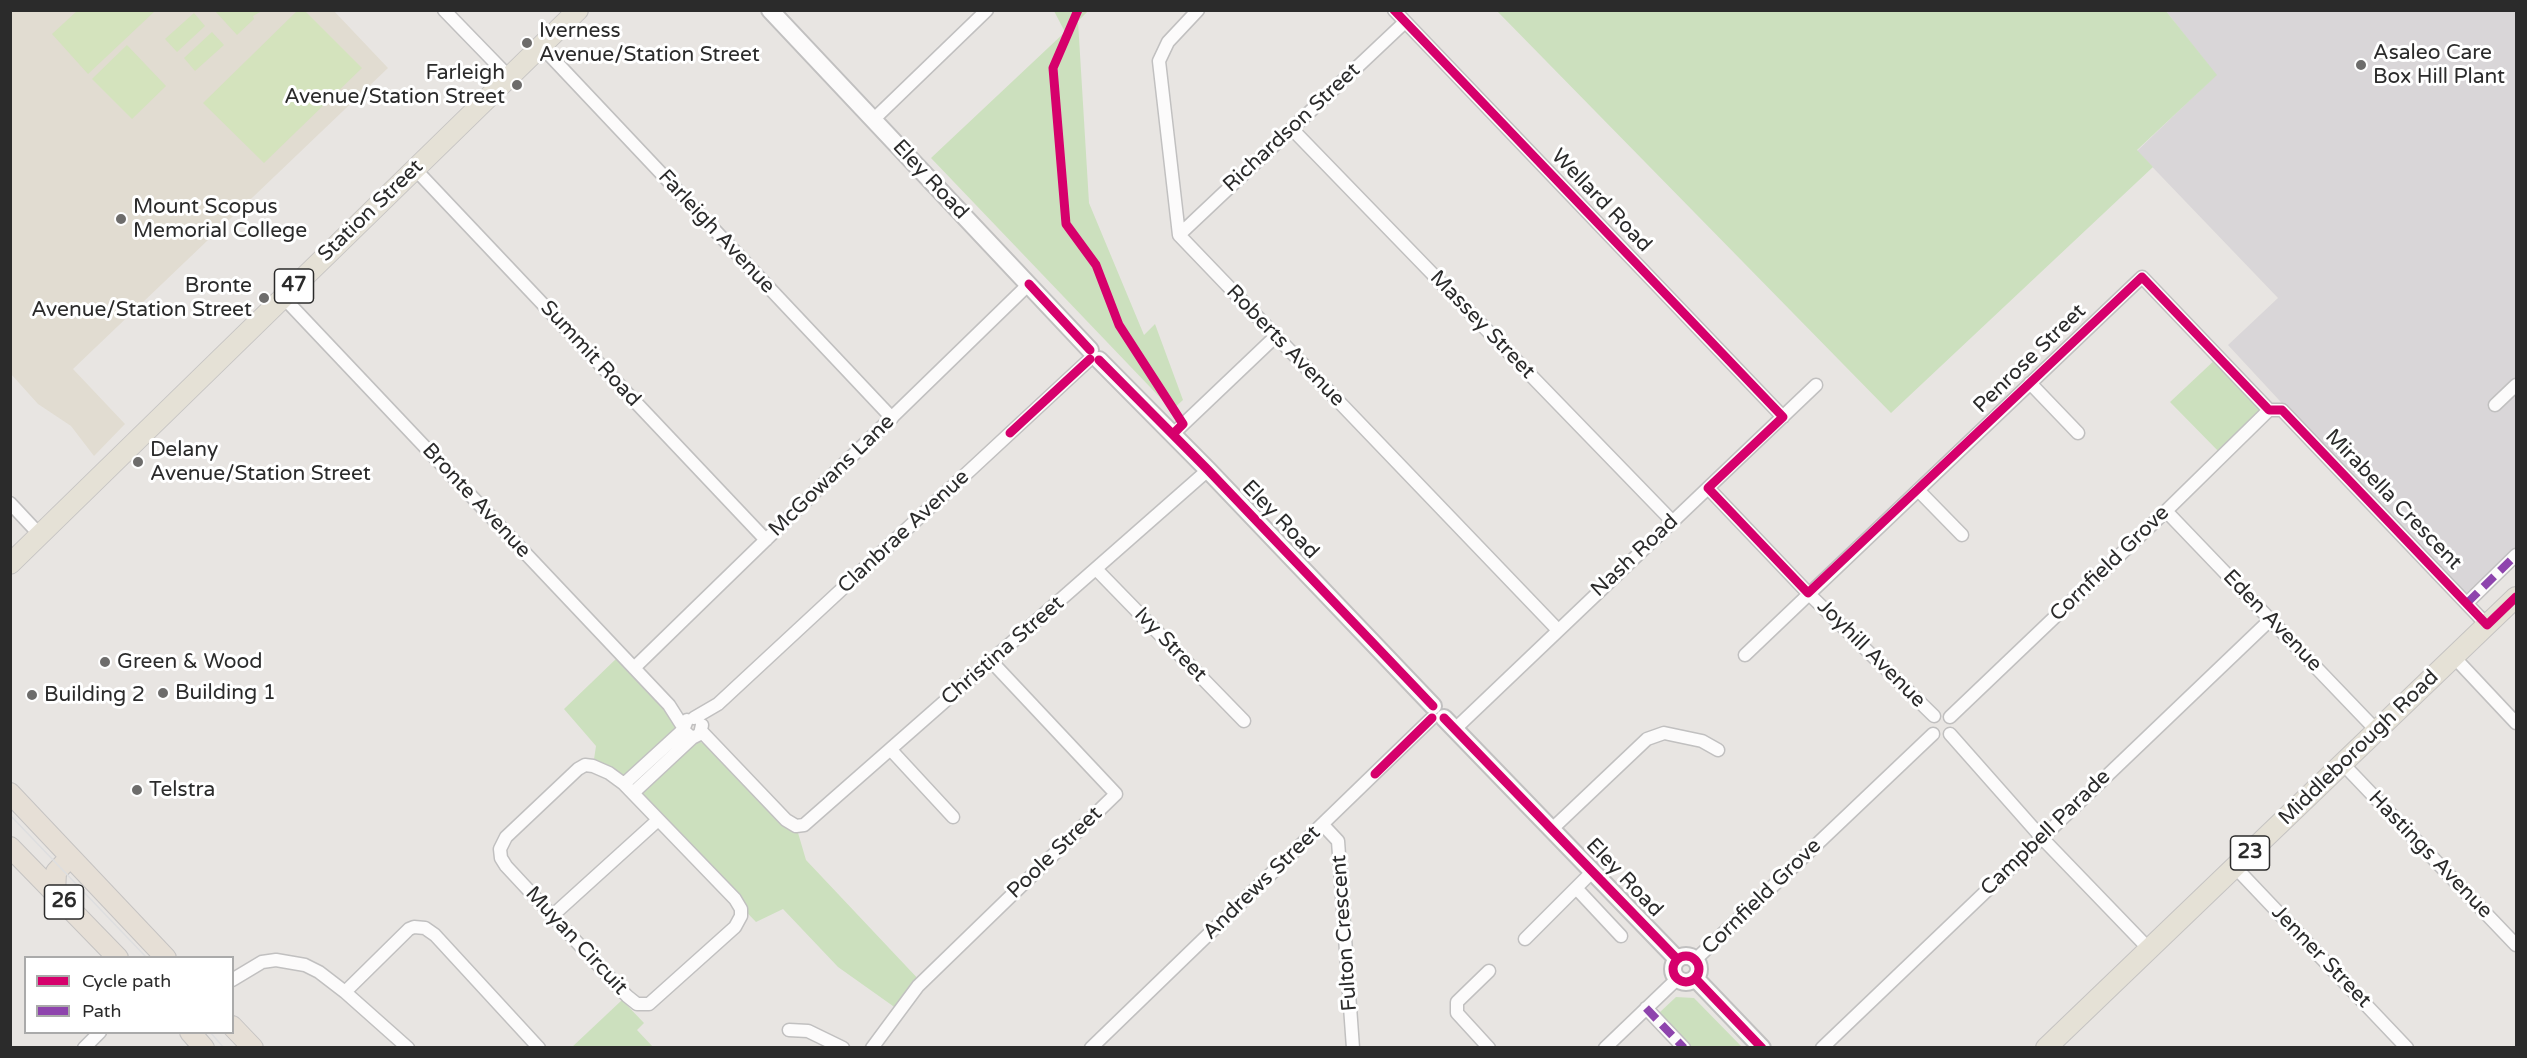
<!DOCTYPE html>
<style>
body{margin:0}
#map{position:relative;width:2527px;height:1058px;overflow:hidden;background:#e8e5e2;font-family:"Varela Round",sans-serif}
canvas{display:block}
.frame{position:absolute;inset:0;border:12px solid #2b2b2b;pointer-events:none}
.legend{position:absolute;left:24px;top:956px;width:210px;height:78px;box-sizing:border-box;background:#fff;border:2px solid #aaa;margin:0;padding:8px 10px;list-style:none;font-size:18px;color:#2b2b2b}
.legend li{display:flex;align-items:center;gap:12px;height:30px}
.legend b{width:30px;border:2px solid #aaa}
</style>
<div id="map">
<canvas width="2527" height="1058"></canvas>
<div class="frame"></div>
<ul class="legend">
<li><b style="height:8px;background:#d6006c"></b>Cycle path</li>
<li><b style="height:8px;background:#8e44ad"></b>Path</li>
</ul>
</div>
<script>
const ctx = document.querySelector('canvas').getContext('2d');
ctx.lineJoin = 'round';
function paint(path, color) {
  ctx.fillStyle = color;
  ctx.fill(path, 'evenodd');
}
function poly(rows) {
  const path = new Path2D();
  for (const r of rows) {
    if (r.length === 3) {
      path.moveTo(r[0] + r[2], r[1]);
      path.arc(r[0], r[1], r[2], 0, 2 * Math.PI);
      continue;
    }
    path.moveTo(r[0], r[1]);
    for (let i = 2; i < r.length; i += 2) path.lineTo(r[i], r[i + 1]);
  }
  return path;
}
function strokePath(path, color, width, dash) {
  ctx.strokeStyle = color;
  ctx.lineWidth = width;
  ctx.lineCap = dash ? 'butt' : 'round';
  ctx.setLineDash(dash || []);
  ctx.stroke(path);
}
function drawText(font, color, halo, rows, align = 'center') {
  ctx.font = font + ' "Varela Round",sans-serif';
  ctx.lineWidth = 6;
  ctx.setLineDash([]);
  ctx.textBaseline = 'middle';
  ctx.strokeStyle = halo;
  ctx.fillStyle = color;
  for (const [text, x, y, turn = 0] of rows) {
    ctx.save();
    ctx.translate(x, y);
    ctx.rotate((+turn || 0) * Math.PI / 180);
    ctx.textAlign = isNaN(turn) ? turn : align;
    if (halo) ctx.strokeText(text, 0, 0);
    ctx.fillText(text, 0, 0);
    ctx.restore();
  }
}
paint(poly([
 [2166,11,2516,11,2516,555,2467,603,2228,345,2278,298,2137,151,2216,75]
]), '#d9d6d8');
paint(poly([
 [11,11,334,11,388,68,73,369,125,424,94,456,71,426,38,404,11,374]
]), '#e1dcd1');
paint(poly([
 [1054,11,1088,11,1078,21,1089,203,1144,335,1155,324,1183,400,1172,410,931,158,1065,32],
 [1497,11,2166,11,2217,75,2137,150,2153,167,1891,413],
 [2218,357,2269,410,2223,456,2170,402],
 [618,657,694,738,727,758,796,826,806,860,922,983,900,1011,838,967,783,909,756,922,658,820,593,766,596,746,564,709],
 [1676,997,1694,998,1742,1047,1692,1047,1659,1013],
 [622,1000,644,1023,637,1030,653,1047,571,1048]
]), '#cce0be');
paint(poly([
 [77,11,77,10,155,11,88,74,52,34],
 [215,11,262,11,253,16,254,19,237,35],
 [297,11,305,11,362,68,264,163,203,103],
 [194,13,205,26,177,52,165,39],
 [212,32,224,45,195,71,184,58],
 [127,45,166,86,132,119,92,79]
]), '#d4e3bd');
const minor = poly([
 [444,10,509,77],
 [1198,10,1168,42,1159,61,1179,235,1557,629],
 [1394,10,1783,417],
 [541,46,892,418],
 [873,120,987,10],
 [1292,129,1672,521],
 [415,169,766,540],
 [1179,235,1405,22],
 [283,297,634,668,669,705,683,727],
 [2030,383,2078,433],
 [2495,405,2516,385],
 [2269,410,2282,410,2487,625],
 [1173,434,1276,336],
 [1708,488,1808,593,1934,716],
 [1918,490,1962,535],
 [10,503,40,535],
 [2166,511,2377,731],
 [1096,569,1244,721],
 [2467,603,2516,555],
 [1745,655,2142,277,2269,410],
 [2454,657,2516,723],
 [634,668,1029,284],
 [1950,717,2166,511,2269,410],
 [694,718,718,704,1090,359],
 [687,720,683,730,692,738,700,734,702,725],
 [1455,729,1816,385],
 [702,732,786,820,796,826,804,825,1208,470],
 [1950,734,2042,838,2149,949],
 [891,750,953,817],
 [2343,764,2516,945],
 [585,765,593,766,609,773,624,784,735,899,741,909,741,916,735,927,649,1004,637,1004,627,996,506,866,501,858,500,849,506,837,578,769,585,765],
 [624,784,683,730],
 [633,793,692,738],
 [1323,825,1338,841,1353,1048],
 [1552,829,1647,739,1664,733,1702,741,1718,750],
 [2235,867,2407,1048],
 [1577,889,1621,936],
 [552,916,658,820],
 [1525,939,1593,871],
 [1695,960,1933,734],
 [232,980,262,962,276,960,305,965,319,972,345,992,408,1048],
 [345,992,409,929,414,927,425,928,435,935,539,1048],
 [1646,1008,1684,1048],
 [789,1030,808,1031,843,1048],
 [84,1048,100,1032],
 [872,1048,918,986,1116,794,991,661],
 [1091,1048,1432,718],
 [1489,1048,1457,1013,1457,1002,1489,971],
 [1605,1048,1677,979],
 [1822,1048,2270,620]
]);
const secondary = poly([
 [770,10,1090,350],
 [1099,360,1208,470,1433,706],
 [1444,718,1677,959],
 [1686,969,13],
 [1695,978,1762,1048]
]);
const primary = poly([
 [10,564,578,10],
 [2046,1048,2516,597]
]);
const trunk = poly([
 [10,793,166,958],
 [10,847,118,958],
 [55,893,56,872,70,857],
 [232,1026,253,1048],
 [190,1032,204,1048]
]);
strokePath(minor, '#c1c0c0', 15);
strokePath(secondary, '#c1c0c0', 20);
strokePath(primary, '#c5c3c2', 22);
strokePath(trunk, '#c5c3c2', 22);
strokePath(minor, '#fcfbfb', 12);
strokePath(secondary, '#fcfbfb', 16);
strokePath(primary, '#e5e1d6', 20);
strokePath(trunk, '#e6dfd6', 20);
strokePath(poly([
 [10,815,147,958],
 [210,1032,224,1048]
]), '#dededf', 1.5);
strokePath(poly([
 [2467,603,2516,555],
 [1646,1008,1684,1048]
]), '#8e44ad', 8, [15, 8]);
strokePath(poly([
 [1078,10,1053,68,1066,224,1096,265,1119,325,1183,424,1173,434],
 [1394,10,1783,417,1708,488,1808,593,2142,277,2269,410,2282,410,2487,625,2516,597],
 [1029,284,1090,350],
 [1099,360,1208,470,1433,706],
 [1010,433,1090,359],
 [1444,718,1677,959],
 [1375,774,1432,718],
 [1686,969,13],
 [1695,978,1762,1048]
]), '#d6006c', 9);
for (const [x, y, r, color] of [
 [527,43,6,"#6d6c6b"],
 [2361,65,6,"#6d6c6b"],
 [517,85,6,"#6d6c6b"],
 [121,219,6,"#6d6c6b"],
 [264,298,6,"#6d6c6b"],
 [138,462,6,"#6d6c6b"],
 [105,662,6,"#6d6c6b"],
 [163,693,6,"#6d6c6b"],
 [32,695,6,"#6d6c6b"],
 [137,790,6,"#6d6c6b"]
]) {
  const dot = new Path2D();
  dot.arc(x, y, r, 0, 2 * Math.PI);
  ctx.fillStyle = color;
  ctx.fill(dot);
  strokePath(dot, '#fff', 2);
}
for (const [x, y, w] of [
 [294,286,39],
 [2250,853,39],
 [64,902,39]
]) {
  const box = new Path2D();
  box.roundRect(x - w / 2, y - 17, w, 34, 4.5);
  ctx.fillStyle = '#fff';
  ctx.fill(box);
  strokePath(box, '#2b2b2b', 1.5);
}
drawText('bold 20px', '#2b2b2b', null, [
 ["47",294,286],
 ["23",2250,853],
 ["26",64,902]
]);
drawText('21px', '#2b2b2b', '#fff', [
 ["Iverness",539,31],
 ["Avenue/Station Street",539,55],
 ["Asaleo Care",2373,53],
 ["Box Hill Plant",2373,77],
 ["Farleigh",505,73,"right"],
 ["Avenue/Station Street",505,97,"right"],
 ["Mount Scopus",133,207],
 ["Memorial College",133,231],
 ["Bronte",252,286,"right"],
 ["Avenue/Station Street",252,310,"right"],
 ["Delany",150,450],
 ["Avenue/Station Street",150,474],
 ["Green & Wood",117,662],
 ["Building 1",175,693],
 ["Building 2",44,695],
 ["Telstra",149,790]
], 'left');
drawText('21px', '#2b2b2b', '#fff', [
 ["Richardson Street",1292,128,-43],
 ["Eley Road",930,180,47],
 ["Wellard Road",1601,201,46],
 ["Station Street",371,211,-44],
 ["Farleigh Avenue",716,232,47],
 ["Massey Street",1482,325,46],
 ["Roberts Avenue",1285,346,46],
 ["Summit Road",590,354,47],
 ["Penrose Street",2030,359,-44],
 ["McGowans Lane",832,476,-44],
 ["Mirabella Crescent",2393,500,46],
 ["Bronte Avenue",476,501,47],
 ["Eley Road",1280,520,46],
 ["Clanbrae Avenue",904,532,-43],
 ["Nash Road",1635,556,-43],
 ["Cornfield Grove",2110,564,-44],
 ["Eden Avenue",2272,621,46],
 ["Ivy Street",1170,645,46],
 ["Christina Street",1003,651,-41],
 ["Joyhill Avenue",1871,654,45],
 ["Middleborough Road",2359,748,-44],
 ["Campbell Parade",2046,833,-44],
 ["Poole Street",1055,853,-44],
 ["Hastings Avenue",2430,855,46],
 ["Eley Road",1624,878,46],
 ["Andrews Street",1262,883,-44],
 ["Cornfield Grove",1762,897,-44],
 ["Fulton Crescent",1345,933,-94],
 ["Muyan Circuit",576,941,47],
 ["Jenner Street",2321,957,46]
]);
</script>
